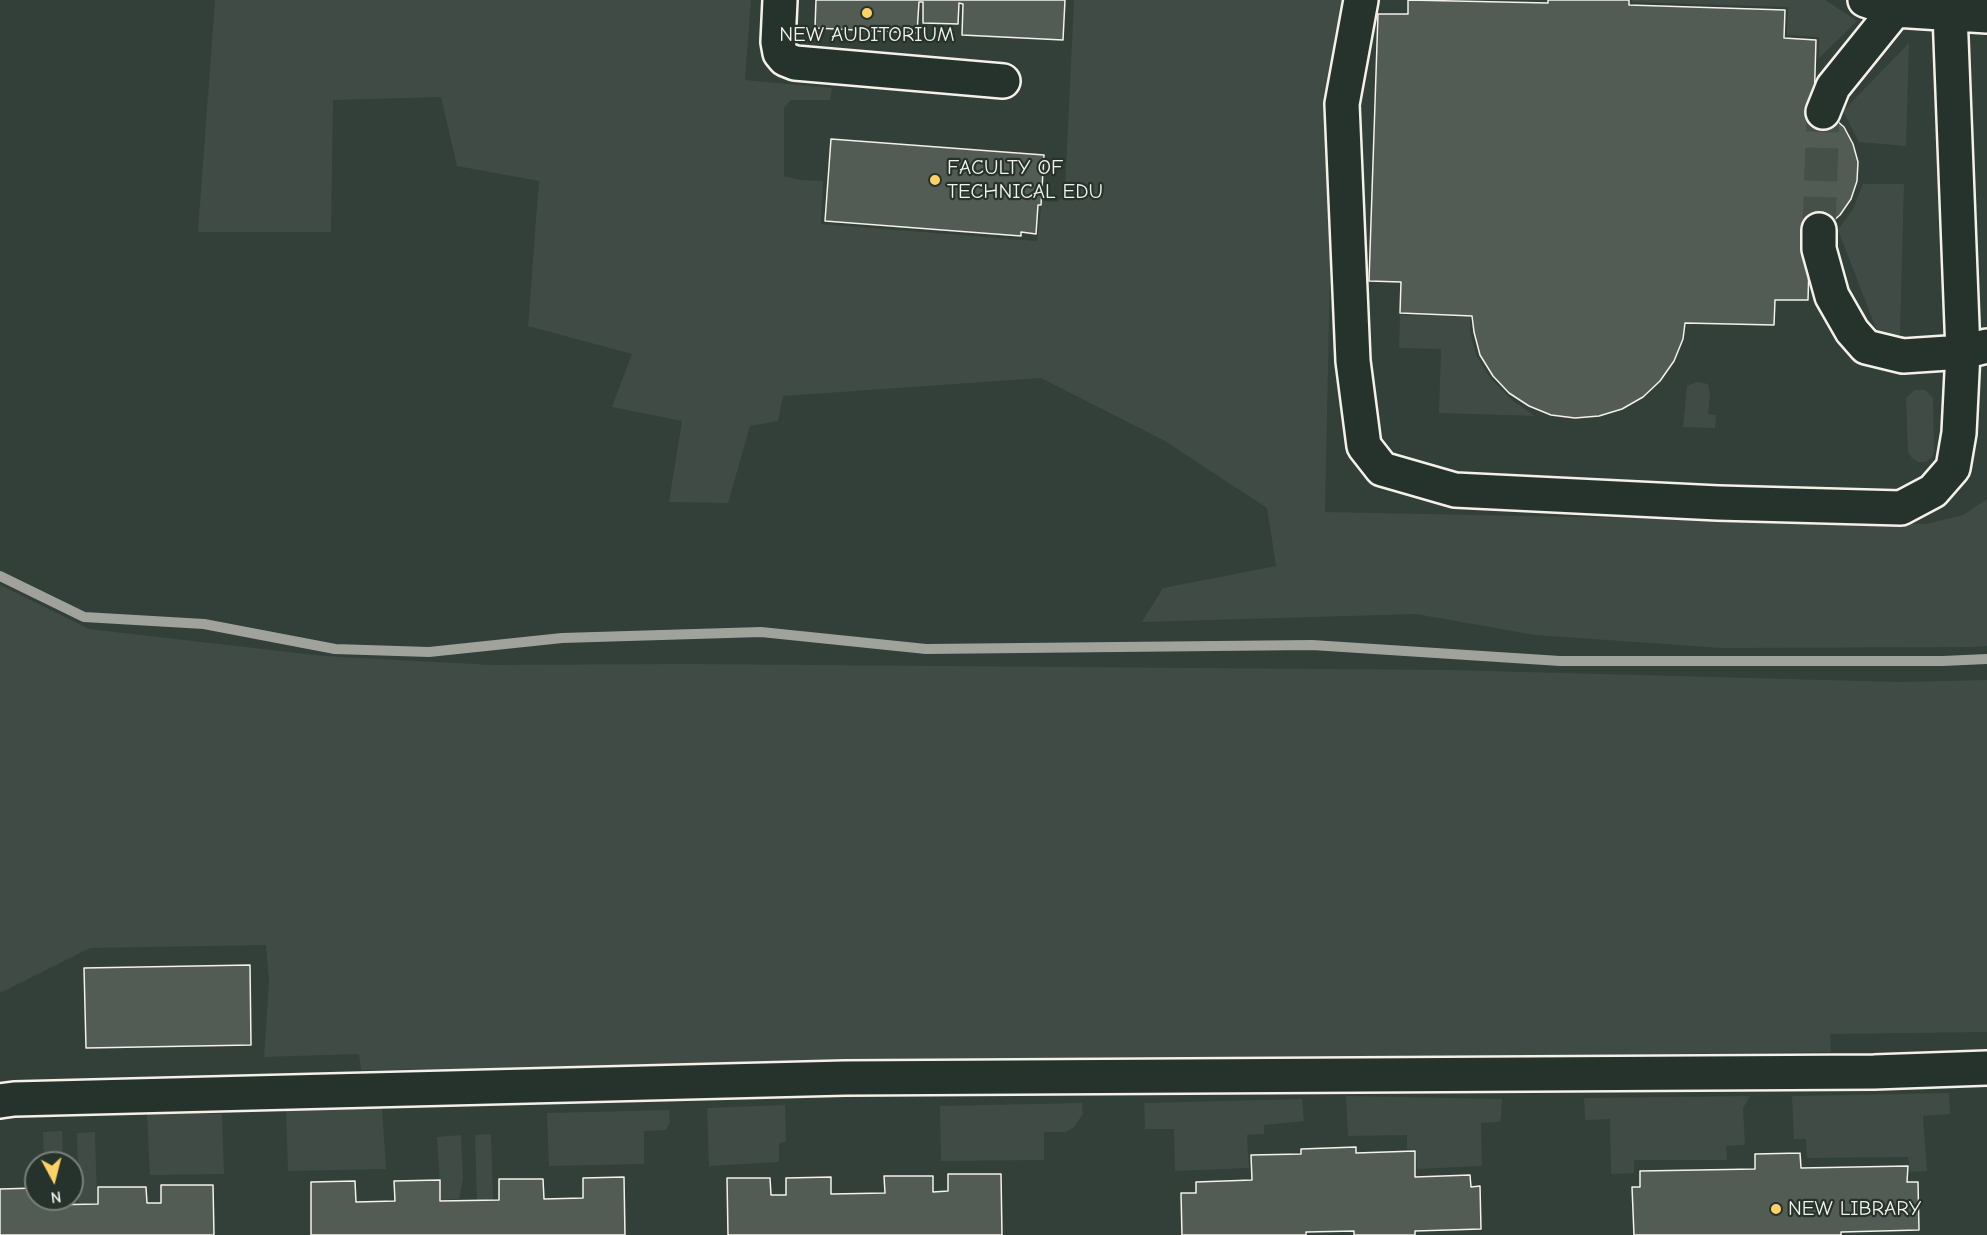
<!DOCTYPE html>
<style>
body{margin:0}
#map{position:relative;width:1987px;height:1235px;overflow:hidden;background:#26332d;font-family:"Comic Neue",sans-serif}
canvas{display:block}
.north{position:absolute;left:24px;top:1151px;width:60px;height:60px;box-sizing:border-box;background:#26332d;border:2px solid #787f78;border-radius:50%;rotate:173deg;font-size:16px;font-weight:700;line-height:24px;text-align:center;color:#f4f1e8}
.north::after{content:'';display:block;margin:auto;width:21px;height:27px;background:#ffd166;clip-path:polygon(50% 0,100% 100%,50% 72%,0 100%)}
</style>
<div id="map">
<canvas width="1987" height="1235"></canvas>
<div class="north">N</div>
</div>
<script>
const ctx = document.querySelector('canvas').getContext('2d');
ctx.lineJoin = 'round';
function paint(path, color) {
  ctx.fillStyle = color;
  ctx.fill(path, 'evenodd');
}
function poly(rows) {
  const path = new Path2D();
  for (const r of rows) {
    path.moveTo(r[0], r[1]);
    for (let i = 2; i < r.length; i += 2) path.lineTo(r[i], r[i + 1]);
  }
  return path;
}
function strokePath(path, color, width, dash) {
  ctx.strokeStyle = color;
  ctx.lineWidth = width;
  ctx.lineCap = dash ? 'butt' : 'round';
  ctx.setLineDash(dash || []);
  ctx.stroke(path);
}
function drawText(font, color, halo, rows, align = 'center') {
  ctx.font = font + ' "Comic Neue",sans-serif';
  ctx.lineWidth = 4.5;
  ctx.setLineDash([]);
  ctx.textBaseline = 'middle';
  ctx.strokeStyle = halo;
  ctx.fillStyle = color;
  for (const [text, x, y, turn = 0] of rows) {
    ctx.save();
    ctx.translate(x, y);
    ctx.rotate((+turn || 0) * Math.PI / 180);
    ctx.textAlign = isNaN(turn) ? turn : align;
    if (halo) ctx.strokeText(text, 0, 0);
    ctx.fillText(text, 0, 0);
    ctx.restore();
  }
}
paint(poly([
 [0,0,1987,0,1987,1235,0,1235],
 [36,1163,72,1163,72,1199,36,1199]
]), '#333f39');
paint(poly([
 [215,0,751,0,745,80,832,88,830,100,791,100,784,108,784,176,800,180,823,181,821,224,1037,241,1042,201,1057,202,1062,198,1065,189,1074,0,1344,0,1335,34,1325,512,1926,524,1963,515,1987,499,1987,646,1972,647,1722,648,1535,635,1416,614,1142,622,1163,588,1276,566,1267,508,1165,441,1041,378,783,396,778,421,750,426,728,503,669,502,682,421,612,407,632,354,528,326,539,181,457,166,441,97,333,100,331,232,198,232],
 [1632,0,1825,0,1857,21,1819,58,1819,37,1787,35,1788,7,1632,2],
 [1909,43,1906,146,1859,142,1843,111],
 [1863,184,1904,184,1900,336,1879,336,1838,230,1853,209],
 [1400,315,1470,317,1470,332,1476,355,1490,378,1512,400,1535,416,1439,413,1441,349,1399,348],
 [1697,382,1708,384,1710,393,1708,414,1716,415,1715,428,1683,427,1687,386],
 [1915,390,1925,390,1933,398,1934,450,1932,457,1926,462,1918,462,1912,458,1908,452,1906,398],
 [0,585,89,629,323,656,492,665,687,664,1451,670,1900,682,1987,680,1987,1032,1830,1034,1831,1052,361,1070,359,1054,264,1057,269,981,266,945,90,948,0,993],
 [1949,1093,1950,1114,1923,1116,1927,1171,1910,1172,1908,1157,1807,1158,1806,1139,1794,1139,1792,1096],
 [1346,1096,1502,1099,1501,1118,1499,1122,1481,1123,1482,1166,1417,1169,1416,1150,1407,1149,1407,1135,1348,1136],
 [1750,1096,1743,1108,1745,1145,1726,1146,1727,1160,1634,1160,1634,1173,1611,1174,1610,1119,1585,1120,1584,1098],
 [1302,1099,1304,1121,1264,1125,1264,1134,1247,1135,1249,1168,1175,1171,1174,1129,1145,1129,1144,1103],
 [1082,1103,1083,1114,1074,1127,1066,1132,1044,1132,1044,1160,941,1161,940,1106],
 [785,1105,786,1141,779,1144,779,1162,709,1166,707,1108],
 [382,1107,386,1169,288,1171,286,1111],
 [669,1110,670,1122,666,1130,644,1131,644,1164,549,1166,547,1113],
 [147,1114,222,1114,224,1174,150,1175],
 [62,1131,63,1163,44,1163,43,1132],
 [95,1132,97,1203,79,1203,77,1133],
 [491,1134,493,1199,477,1200,475,1135],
 [461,1135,463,1179,459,1199,441,1200,437,1137]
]), '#414b45');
strokePath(poly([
 [0,576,84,617,204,624,335,649,429,652,562,638,761,632,926,649,1312,645,1560,661,1943,661,1987,659]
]), '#9fa39b', 10);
const building = poly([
 [816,0,1065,0,1063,40,962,35,963,4,959,3,958,24,923,23,923,2,919,2,917,33,815,28,816,0],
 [1408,0,1548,3,1548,0,1629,0,1629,5,1785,10,1784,38,1816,40,1814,107,1830,115,1844,127,1853,144,1858,162,1857,181,1851,199,1840,215,1826,227,1810,233,1808,300,1775,300,1774,325,1685,323,1683,339,1674,361,1660,381,1643,397,1622,409,1599,416,1575,418,1551,415,1529,406,1509,393,1493,376,1480,355,1474,332,1472,316,1400,313,1401,282,1369,281,1378,14,1408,14,1408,0],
 [831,139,1044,155,1041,205,1038,205,1036,234,1021,232,1021,236,825,221,831,139],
 [250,965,251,1045,86,1048,84,968,250,965],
 [1356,1147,1356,1153,1415,1151,1415,1177,1470,1175,1471,1187,1480,1186,1481,1229,1415,1231,1415,1235,1354,1235,1354,1231,1306,1232,1306,1235,1182,1235,1181,1193,1196,1193,1196,1182,1252,1180,1251,1155,1301,1154,1301,1149,1356,1147],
 [1800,1153,1801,1168,1908,1166,1907,1182,1918,1182,1919,1230,1841,1232,1841,1235,1634,1235,1632,1187,1640,1187,1640,1171,1755,1169,1755,1154,1800,1153],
 [948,1174,1001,1174,1002,1235,728,1235,727,1178,770,1178,771,1195,786,1195,786,1178,831,1177,831,1194,885,1193,884,1176,933,1176,933,1192,948,1191,948,1174],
 [624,1177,625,1235,311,1235,311,1182,355,1181,356,1202,395,1201,394,1181,440,1180,440,1201,499,1200,499,1179,543,1179,544,1199,583,1198,583,1178,624,1177],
 [161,1185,213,1185,214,1235,0,1235,0,1189,36,1188,36,1199,44,1199,44,1205,98,1204,98,1187,146,1187,147,1203,161,1203,161,1185]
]);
paint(building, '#525c55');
strokePath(building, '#f4f1e8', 1.5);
strokePath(poly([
 [1819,230,1823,112]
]), '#455049', 33, [33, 16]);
const minor = poly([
 [780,0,778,42,780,53,785,59,795,63,1003,81],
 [1361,0,1342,104,1353,361,1364,446,1382,469,1455,490,1718,503,1901,508,1933,491,1953,468,1959,433,1963,352,1950,13],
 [1865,0,1895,10,1987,16],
 [1823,112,1833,87,1895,10],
 [1819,230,1819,249,1832,296,1852,331,1866,347,1903,356,1963,352,1987,346],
 [0,1101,14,1099,845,1078,1874,1072,1987,1068]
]);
strokePath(minor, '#f4f1e8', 38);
strokePath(minor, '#26332d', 33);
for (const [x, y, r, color] of [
 [867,13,6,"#ffd166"],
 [935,180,6,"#ffd166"],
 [1776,1209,6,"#ffd166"]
]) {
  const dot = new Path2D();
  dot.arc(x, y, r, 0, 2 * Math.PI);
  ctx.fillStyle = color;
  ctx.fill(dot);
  strokePath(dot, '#26332d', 2);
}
drawText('21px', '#f4f1e8', '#26332d', [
 ["NEW AUDITORIUM",867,35,"center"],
 ["FACULTY OF",947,168],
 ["TECHNICAL EDU",947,192],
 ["NEW LIBRARY",1788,1209]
], 'left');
</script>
